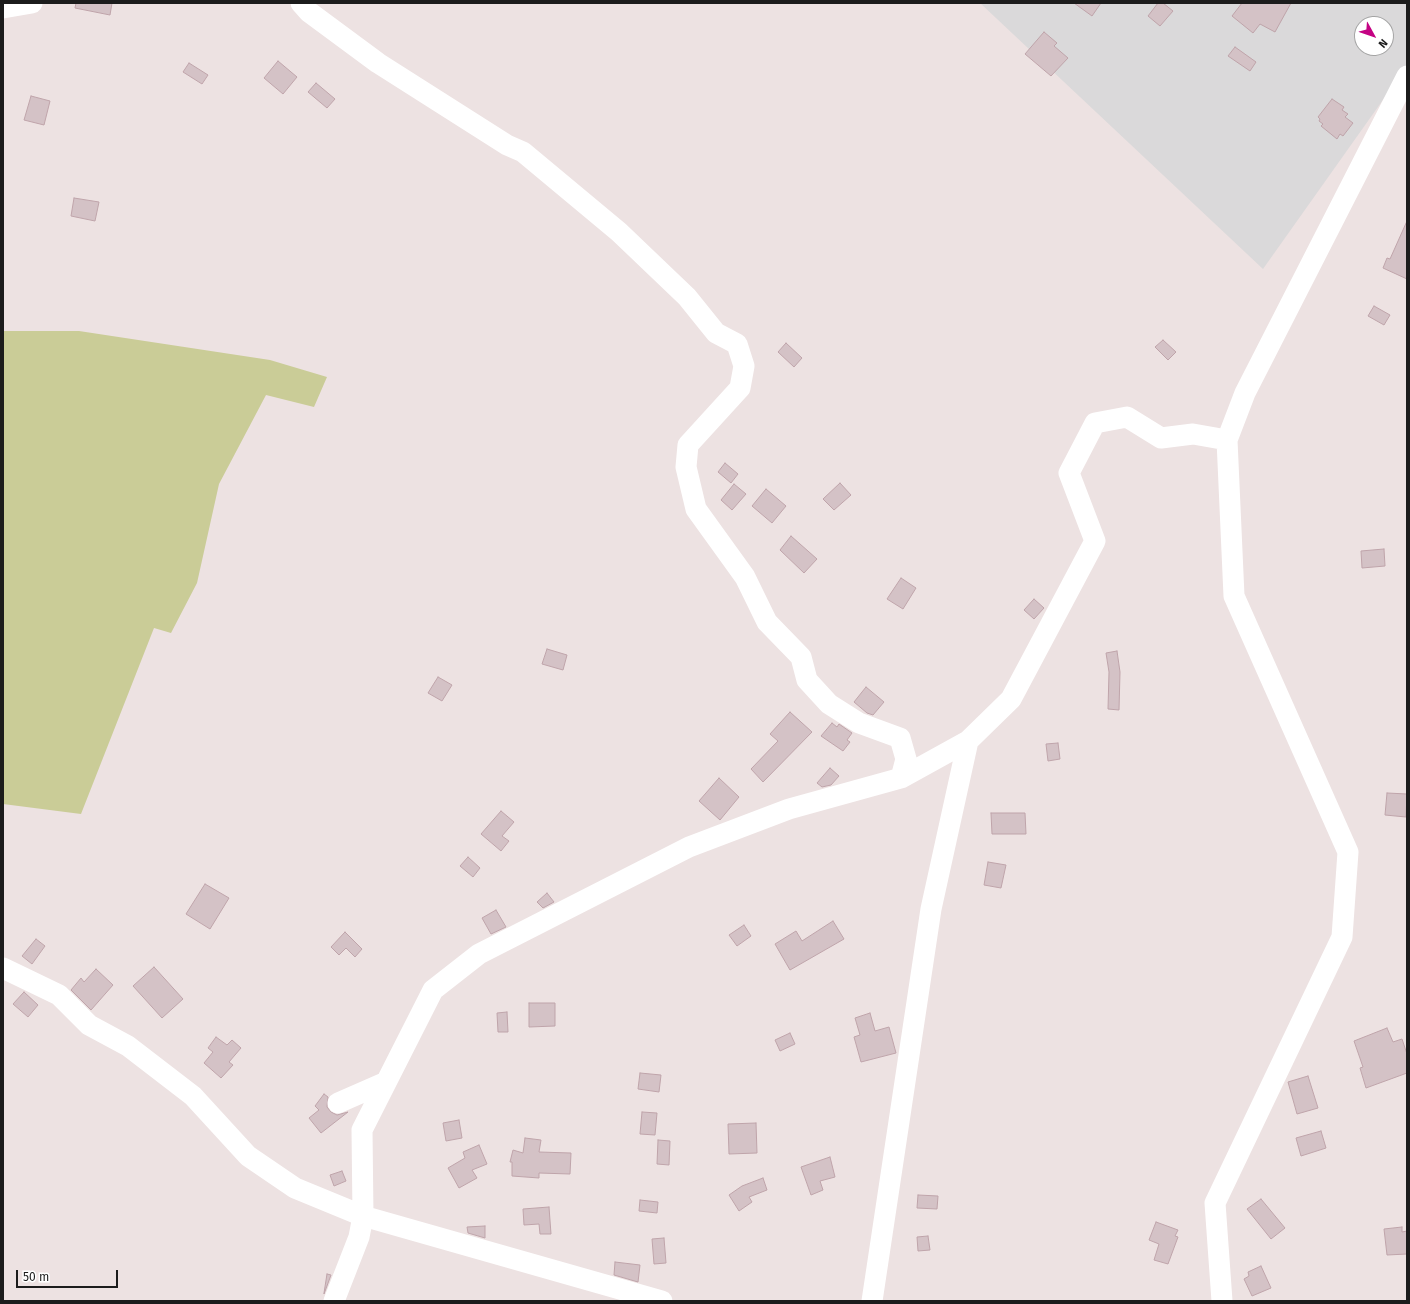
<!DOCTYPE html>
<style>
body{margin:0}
#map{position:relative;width:1410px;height:1304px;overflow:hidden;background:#ede2e2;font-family:"Fira Sans",sans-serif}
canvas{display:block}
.frame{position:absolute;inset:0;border:4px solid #1c1c1c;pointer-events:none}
.north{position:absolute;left:1354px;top:16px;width:40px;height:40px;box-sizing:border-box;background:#fff;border:1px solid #a4a4a4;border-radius:50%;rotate:130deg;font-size:11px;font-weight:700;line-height:16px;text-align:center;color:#1c1c1c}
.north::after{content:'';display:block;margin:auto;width:14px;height:18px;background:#c40383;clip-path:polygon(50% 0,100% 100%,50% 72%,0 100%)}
.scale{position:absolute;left:16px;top:1270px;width:102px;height:18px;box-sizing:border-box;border:2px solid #1c1c1c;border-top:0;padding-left:5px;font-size:12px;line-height:14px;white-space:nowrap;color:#1c1c1c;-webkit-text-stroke:3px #fff;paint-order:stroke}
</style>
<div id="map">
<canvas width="1410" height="1304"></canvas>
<div class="frame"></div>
<div class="north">N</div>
<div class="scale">50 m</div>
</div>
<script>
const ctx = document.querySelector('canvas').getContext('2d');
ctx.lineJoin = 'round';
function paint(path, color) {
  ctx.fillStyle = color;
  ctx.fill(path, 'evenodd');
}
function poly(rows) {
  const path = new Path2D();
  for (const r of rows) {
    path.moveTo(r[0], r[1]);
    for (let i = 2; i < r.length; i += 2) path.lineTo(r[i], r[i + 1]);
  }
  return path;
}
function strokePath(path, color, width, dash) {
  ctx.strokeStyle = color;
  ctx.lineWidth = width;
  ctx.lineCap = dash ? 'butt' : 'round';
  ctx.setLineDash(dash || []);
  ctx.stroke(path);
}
paint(poly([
 [980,3,1407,3,1407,66,1263,269],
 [1362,24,1386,24,1386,48,1362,48]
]), '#dad9da');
paint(poly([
 [3,331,79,331,270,360,327,377,314,407,266,395,219,484,197,583,171,633,154,628,81,814,3,804]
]), '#cacc97');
const building = poly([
 [76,3,112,3,110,15,75,8,76,3],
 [1074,3,1101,3,1092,16,1074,3],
 [1158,3,1163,3,1173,11,1160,26,1148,16,1158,3],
 [1242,3,1291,3,1275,32,1260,24,1253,33,1232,16,1242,3],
 [1044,32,1057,43,1054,46,1068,58,1051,76,1025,54,1044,32],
 [1235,47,1256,62,1250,71,1228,56,1235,47],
 [278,61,297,77,283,94,264,78,278,61],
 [189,63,208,75,202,84,183,72,189,63],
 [316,83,335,99,327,108,308,92,316,83],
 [31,96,50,101,44,125,24,120,31,96],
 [1332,99,1344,107,1342,110,1348,114,1345,117,1353,123,1343,136,1340,134,1337,139,1321,126,1323,124,1319,121,1320,119,1318,117,1332,99],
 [74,198,99,202,95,221,71,216,74,198],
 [1407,221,1407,279,1383,268,1387,258,1390,259,1407,221],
 [1374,306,1390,315,1384,325,1368,316,1374,306],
 [1163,340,1176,352,1168,360,1155,347,1163,340],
 [786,343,802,358,794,367,778,352,786,343],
 [725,463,738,474,731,483,718,472,725,463],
 [840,483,851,495,834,510,823,499,840,483],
 [734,484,746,494,732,510,721,500,734,484],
 [766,489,786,506,772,523,752,506,766,489],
 [791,536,817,559,804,573,780,550,791,536],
 [1384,549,1385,566,1362,568,1361,551,1384,549],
 [901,578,916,588,903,609,887,599,901,578],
 [1034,599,1044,608,1034,619,1024,610,1034,599],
 [547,649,567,655,563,670,542,664,547,649],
 [1117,651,1120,672,1119,710,1108,709,1109,672,1106,653,1117,651],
 [438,677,452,685,442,701,428,693,438,677],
 [866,687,884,702,873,715,867,713,854,702,866,687],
 [790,712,812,732,763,782,751,769,778,741,770,734,790,712],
 [832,723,837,727,839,724,852,733,847,740,850,742,843,751,821,736,832,723],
 [1058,743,1060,759,1048,761,1046,744,1058,743],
 [830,768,839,776,831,785,822,787,817,783,830,768],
 [719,778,739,797,720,820,699,801,719,778],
 [1387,793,1407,794,1406,817,1385,815,1387,793],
 [501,811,514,822,502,836,509,841,501,851,481,834,501,811],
 [991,813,1025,813,1026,834,992,834,991,813],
 [468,857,480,868,473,877,460,866,468,857],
 [988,862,1006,865,1001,888,984,885,988,862],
 [205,884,229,898,210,929,186,914,205,884],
 [547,893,554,902,543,908,537,902,547,893],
 [496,910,506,927,491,934,482,918,496,910],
 [833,921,844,939,790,970,775,944,796,931,802,941,833,921],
 [744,925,751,936,737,946,729,935,744,925],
 [345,932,362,949,355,957,346,948,339,955,331,947,345,932],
 [36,939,45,946,32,964,22,956,36,939],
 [154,967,183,999,162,1018,133,986,154,967],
 [96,969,113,985,91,1010,71,990,81,978,84,982,96,969],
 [24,992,38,1005,28,1017,13,1004,24,992],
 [529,1003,555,1003,555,1026,529,1027,529,1003],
 [507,1012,508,1032,498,1032,497,1013,507,1012],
 [870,1013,875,1031,889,1027,896,1053,861,1062,854,1037,860,1035,855,1018,870,1013],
 [1387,1028,1393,1042,1402,1039,1407,1054,1407,1073,1366,1088,1360,1068,1363,1067,1354,1041,1387,1028],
 [790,1033,795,1044,780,1051,775,1040,790,1033],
 [216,1037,227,1045,232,1040,241,1048,229,1062,233,1065,221,1078,204,1063,213,1052,208,1048,216,1037],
 [640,1073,661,1075,659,1092,638,1089,640,1073],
 [1308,1076,1318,1108,1297,1114,1288,1082,1308,1076],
 [324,1094,328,1097,327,1107,331,1112,337,1115,348,1112,321,1133,309,1118,319,1110,315,1106,324,1094],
 [642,1112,657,1113,655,1135,640,1134,642,1112],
 [459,1120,462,1138,446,1141,443,1123,459,1120],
 [756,1123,757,1153,729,1154,728,1124,756,1123],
 [1321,1131,1326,1148,1301,1156,1296,1138,1321,1131],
 [525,1138,541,1140,539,1152,571,1153,570,1174,539,1173,539,1178,512,1176,512,1162,510,1162,513,1150,523,1153,525,1138],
 [658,1140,670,1141,669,1165,657,1164,658,1140],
 [479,1145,487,1164,472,1170,477,1178,459,1188,448,1168,465,1158,463,1152,479,1145],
 [830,1157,835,1177,820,1181,823,1190,811,1195,801,1167,830,1157],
 [342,1171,346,1181,334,1186,330,1175,342,1171],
 [763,1178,767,1190,749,1197,752,1202,739,1211,729,1195,742,1186,763,1178],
 [918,1195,938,1196,937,1209,917,1208,918,1195],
 [1261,1199,1285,1228,1271,1239,1247,1209,1261,1199],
 [640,1200,658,1202,657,1213,639,1211,640,1200],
 [549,1207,551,1234,540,1234,539,1224,524,1225,523,1209,549,1207],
 [1156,1222,1178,1230,1175,1236,1178,1237,1168,1264,1154,1260,1159,1244,1149,1240,1156,1222],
 [485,1226,485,1238,468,1233,467,1227,485,1226],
 [1402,1227,1402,1232,1407,1231,1407,1254,1387,1255,1384,1229,1402,1227],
 [928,1236,930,1250,918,1251,917,1237,928,1236],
 [664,1238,666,1263,654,1264,652,1239,664,1238],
 [615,1262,640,1265,638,1282,614,1275,615,1262],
 [1261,1266,1271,1288,1252,1296,1244,1279,1249,1276,1248,1272,1261,1266],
 [327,1274,331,1275,324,1294,324,1293,327,1274]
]);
paint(building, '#d4c2c6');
strokePath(building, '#bfa4aa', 1);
strokePath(poly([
 [301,3,309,12,378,63,507,145,523,152,619,232,687,297,716,333,737,344,744,366,740,388,688,445,686,467,696,509,745,577,767,622,801,657,807,680,829,704,859,723,900,738,906,759,901,778],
 [3,8,32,3],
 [3,968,59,995,89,1025,128,1046,193,1096,248,1156,295,1188,363,1216,662,1301],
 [338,1103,386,1082],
 [334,1301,359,1237,363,1216,362,1130,433,990,479,954,689,847,789,809,901,778,968,741],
 [872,1301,931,909,968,741,1011,699,1095,541,1069,473,1095,423,1127,417,1161,438,1193,434,1227,440],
 [1222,1301,1215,1203,1342,937,1348,852,1234,596,1227,440,1245,393,1407,76]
]), '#fff', 21);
</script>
